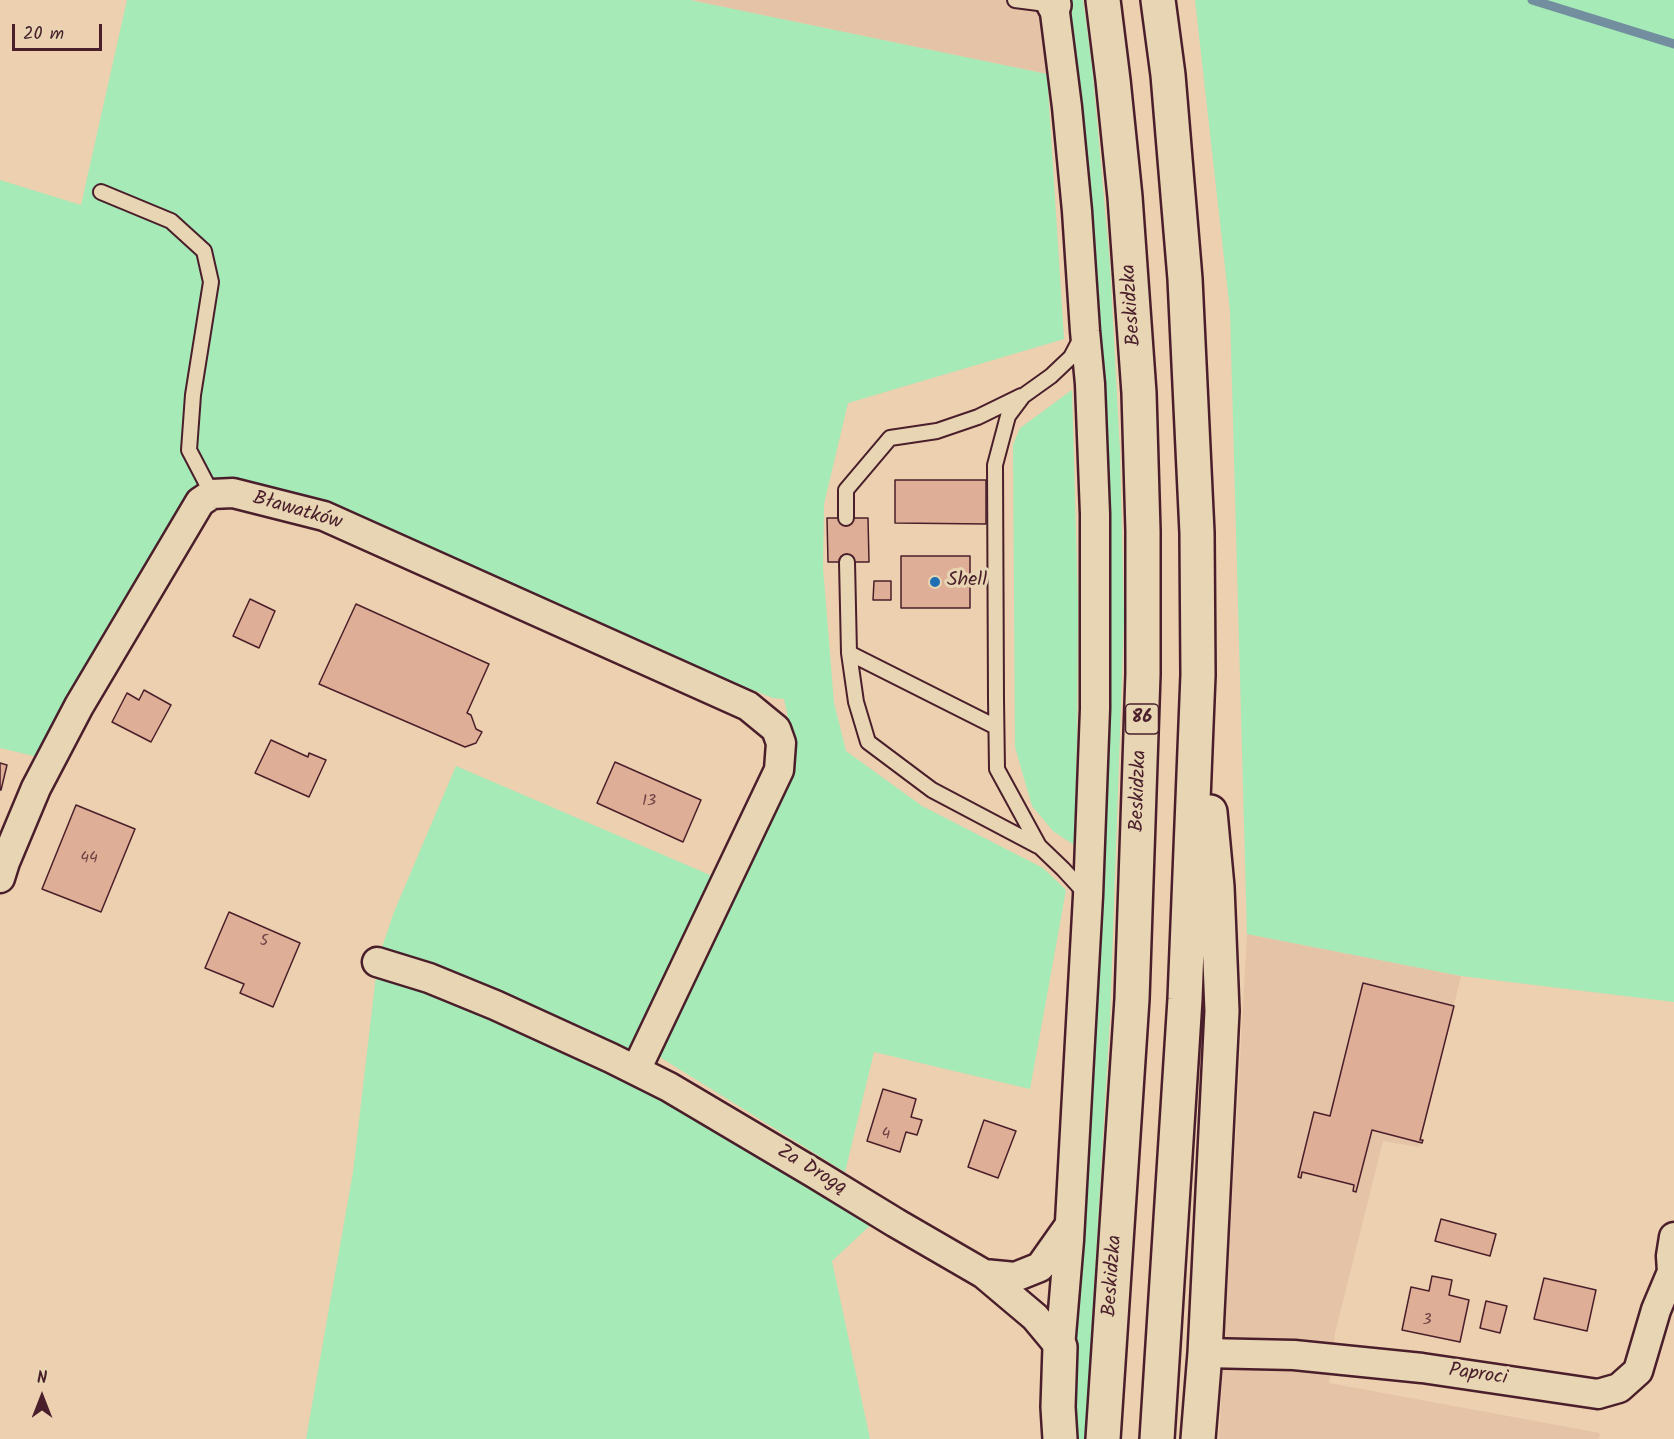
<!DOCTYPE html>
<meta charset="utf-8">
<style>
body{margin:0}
#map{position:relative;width:1674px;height:1439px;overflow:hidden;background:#ecd0af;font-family:Kalam,sans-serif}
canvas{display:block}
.north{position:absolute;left:12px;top:1367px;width:60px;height:60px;-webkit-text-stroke:4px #e8d5b3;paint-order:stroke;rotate:0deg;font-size:16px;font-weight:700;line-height:24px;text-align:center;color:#4a1f2b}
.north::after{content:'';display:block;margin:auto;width:21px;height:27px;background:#4a1f2b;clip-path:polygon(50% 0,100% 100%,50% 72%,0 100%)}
.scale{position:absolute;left:12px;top:24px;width:90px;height:27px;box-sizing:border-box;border:3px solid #4a1f2b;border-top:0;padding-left:8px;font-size:18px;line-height:21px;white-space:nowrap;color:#4a1f2b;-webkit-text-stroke:4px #e8d5b3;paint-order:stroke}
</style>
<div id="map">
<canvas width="1674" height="1439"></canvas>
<div class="north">N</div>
<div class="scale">20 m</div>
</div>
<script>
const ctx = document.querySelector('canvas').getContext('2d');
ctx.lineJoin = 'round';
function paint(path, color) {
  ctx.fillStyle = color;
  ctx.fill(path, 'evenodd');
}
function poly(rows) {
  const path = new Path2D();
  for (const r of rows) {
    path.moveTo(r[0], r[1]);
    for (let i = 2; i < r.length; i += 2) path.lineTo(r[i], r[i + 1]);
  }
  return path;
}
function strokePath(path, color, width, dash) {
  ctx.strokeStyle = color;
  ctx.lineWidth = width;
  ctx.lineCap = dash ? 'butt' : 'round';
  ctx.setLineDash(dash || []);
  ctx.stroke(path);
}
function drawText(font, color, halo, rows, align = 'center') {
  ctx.font = font + ' Kalam,sans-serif';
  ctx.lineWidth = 6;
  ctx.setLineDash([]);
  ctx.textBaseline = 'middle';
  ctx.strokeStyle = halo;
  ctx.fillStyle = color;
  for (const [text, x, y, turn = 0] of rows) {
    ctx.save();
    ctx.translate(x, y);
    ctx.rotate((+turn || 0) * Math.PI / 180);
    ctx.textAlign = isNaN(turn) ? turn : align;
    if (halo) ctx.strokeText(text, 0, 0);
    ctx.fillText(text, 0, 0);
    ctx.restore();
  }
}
paint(poly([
 [690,0,1037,0,1047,74],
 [1247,934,1461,976,1419,1147,1383,1141,1335,1333,1329,1383,1600,1433,1599,1439,1219,1439]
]), '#e5c3a6');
paint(poly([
 [127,0,690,0,1047,74,1064,339,848,403,824,504,823,568,834,703,846,751,922,806,1043,868,1066,890,1030,1089,874,1052,845,1172,658,1056,796,755,784,699,773,698,229,481,186,496,38,757,0,748,0,180,81,205],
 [1063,0,1083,0,1092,66,1110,265,1120,453,1124,617,1110,1018,1085,1439,1070,1439,1096,887],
 [1195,0,1674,0,1674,1002,1461,976,1247,934,1230,311],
 [1072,390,1078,604,1077,738,1074,845,1053,831,1032,806,1015,747,1013,445,1020,428],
 [456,766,717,878,628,1059,379,956,394,912],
 [377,967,536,1027,877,1219,832,1261,870,1439,306,1439,353,1172]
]), '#a5eab7');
strokePath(poly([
 [1532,0,1674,44]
]), '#728e9f', 9);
const building = poly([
 [895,480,986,480,986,524,895,523,895,480],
 [827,518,868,518,869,562,828,562,827,518],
 [901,556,970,556,970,608,901,608,901,556],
 [874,581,891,581,891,600,873,600,874,581],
 [250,599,275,611,259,648,233,636,250,599],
 [356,604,489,664,467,713,471,715,476,729,482,732,476,743,465,747,319,684,356,604],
 [144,690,171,705,151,742,112,722,127,693,139,700,144,690],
 [271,740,308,757,309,753,326,760,309,797,255,773,271,740],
 [615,762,701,800,683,842,597,803,615,762],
 [0,763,7,765,1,790,0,790,0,763],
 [76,805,135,829,101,912,42,889,76,805],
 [229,912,300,943,273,1007,240,993,244,984,205,968,229,912],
 [1363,983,1454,1006,1420,1140,1423,1140,1422,1143,1372,1130,1356,1192,1353,1191,1354,1185,1302,1172,1301,1178,1298,1177,1314,1112,1330,1116,1363,983],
 [883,1089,916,1099,911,1117,922,1120,917,1135,906,1132,900,1152,867,1141,883,1089],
 [984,1120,1016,1131,998,1178,968,1167,984,1120],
 [1441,1219,1496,1234,1490,1256,1435,1241,1441,1219],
 [1432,1276,1452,1280,1449,1295,1469,1300,1460,1342,1402,1330,1411,1287,1429,1291,1432,1276],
 [1544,1278,1596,1290,1587,1331,1534,1319,1544,1278],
 [1486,1301,1507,1306,1500,1333,1480,1328,1486,1301]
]);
paint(building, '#dfae96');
strokePath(building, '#4a1f2b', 1.5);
const lane = poly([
 [1015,0,1054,5],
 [101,192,171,221,204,251,211,282,193,395,189,450,212,494],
 [1081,338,1071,357,1051,376,1023,396,1008,416,995,465,996,699,997,769,1039,846,1063,869,1087,895],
 [846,518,846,490,890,438,937,431,978,417,1021,396],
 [847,562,849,653,856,702,868,742,932,790,1038,846],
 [849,653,996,727]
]);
const street = poly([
 [1054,5,1067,107,1077,211,1085,331,1090,384,1095,514,1095,709,1088,896,1069,1240,1060,1347],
 [0,878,5,862,36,788,79,706,200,502,212,494,233,493,324,516,748,706,776,729,781,743,779,770,636,1070],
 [377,962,429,978,495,1005,611,1058,669,1087,814,1173,896,1223,984,1274,1035,1317,1060,1347],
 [1672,1272,1671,1256,1674,1237],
 [984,1274,1015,1277,1040,1267,1069,1226],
 [1205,1353,1294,1355,1422,1368,1598,1394,1619,1388,1638,1371,1656,1310,1672,1272,1674,1272]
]);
const primary = poly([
 [1053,0,1054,5],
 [1060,1347,1058,1407,1060,1439],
 [1103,1439,1132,999,1143,674,1143,531,1139,393,1125,197,1113,80,1103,0],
 [1157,1439,1185,999,1198,675,1197,533,1185,279,1168,75,1158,0],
 [1198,1439,1205,1353,1222,1011,1217,887,1210,812]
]);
strokePath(lane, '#4a1f2b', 18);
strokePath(street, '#4a1f2b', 33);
strokePath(primary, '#4a1f2b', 38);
strokePath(lane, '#e8d5b3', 14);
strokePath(street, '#e8d5b3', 28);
strokePath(primary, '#e8d5b3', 33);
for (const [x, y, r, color] of [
 [935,582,6,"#1f6fb2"]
]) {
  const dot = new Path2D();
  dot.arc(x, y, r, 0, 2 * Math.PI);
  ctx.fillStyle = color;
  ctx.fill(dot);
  strokePath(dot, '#e8d5b3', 2);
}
drawText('16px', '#6f4346', null, [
 ["13",649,802],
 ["44",89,859],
 ["5",264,942],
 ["4",886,1135],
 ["3",1427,1321]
]);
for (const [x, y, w] of [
 [1142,719,33]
]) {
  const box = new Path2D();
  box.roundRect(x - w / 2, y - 15, w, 30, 4.5);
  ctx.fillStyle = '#e8d5b3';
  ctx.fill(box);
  strokePath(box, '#4a1f2b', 1.5);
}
drawText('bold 18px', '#4a1f2b', null, [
 ["86",1142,719]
]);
drawText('20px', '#4a1f2b', '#e8d5b3', [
 ["Beskidzka",1133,305,-94],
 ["Bławatków",297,512,16],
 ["Beskidzka",1140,791,-88],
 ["Za Drogą",811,1171,31],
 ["Beskidzka",1114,1276,-86],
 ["Paproci",1478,1376,8]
]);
drawText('20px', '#4a1f2b', '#e8d5b3', [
 ["Shell",947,582]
], 'left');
</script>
